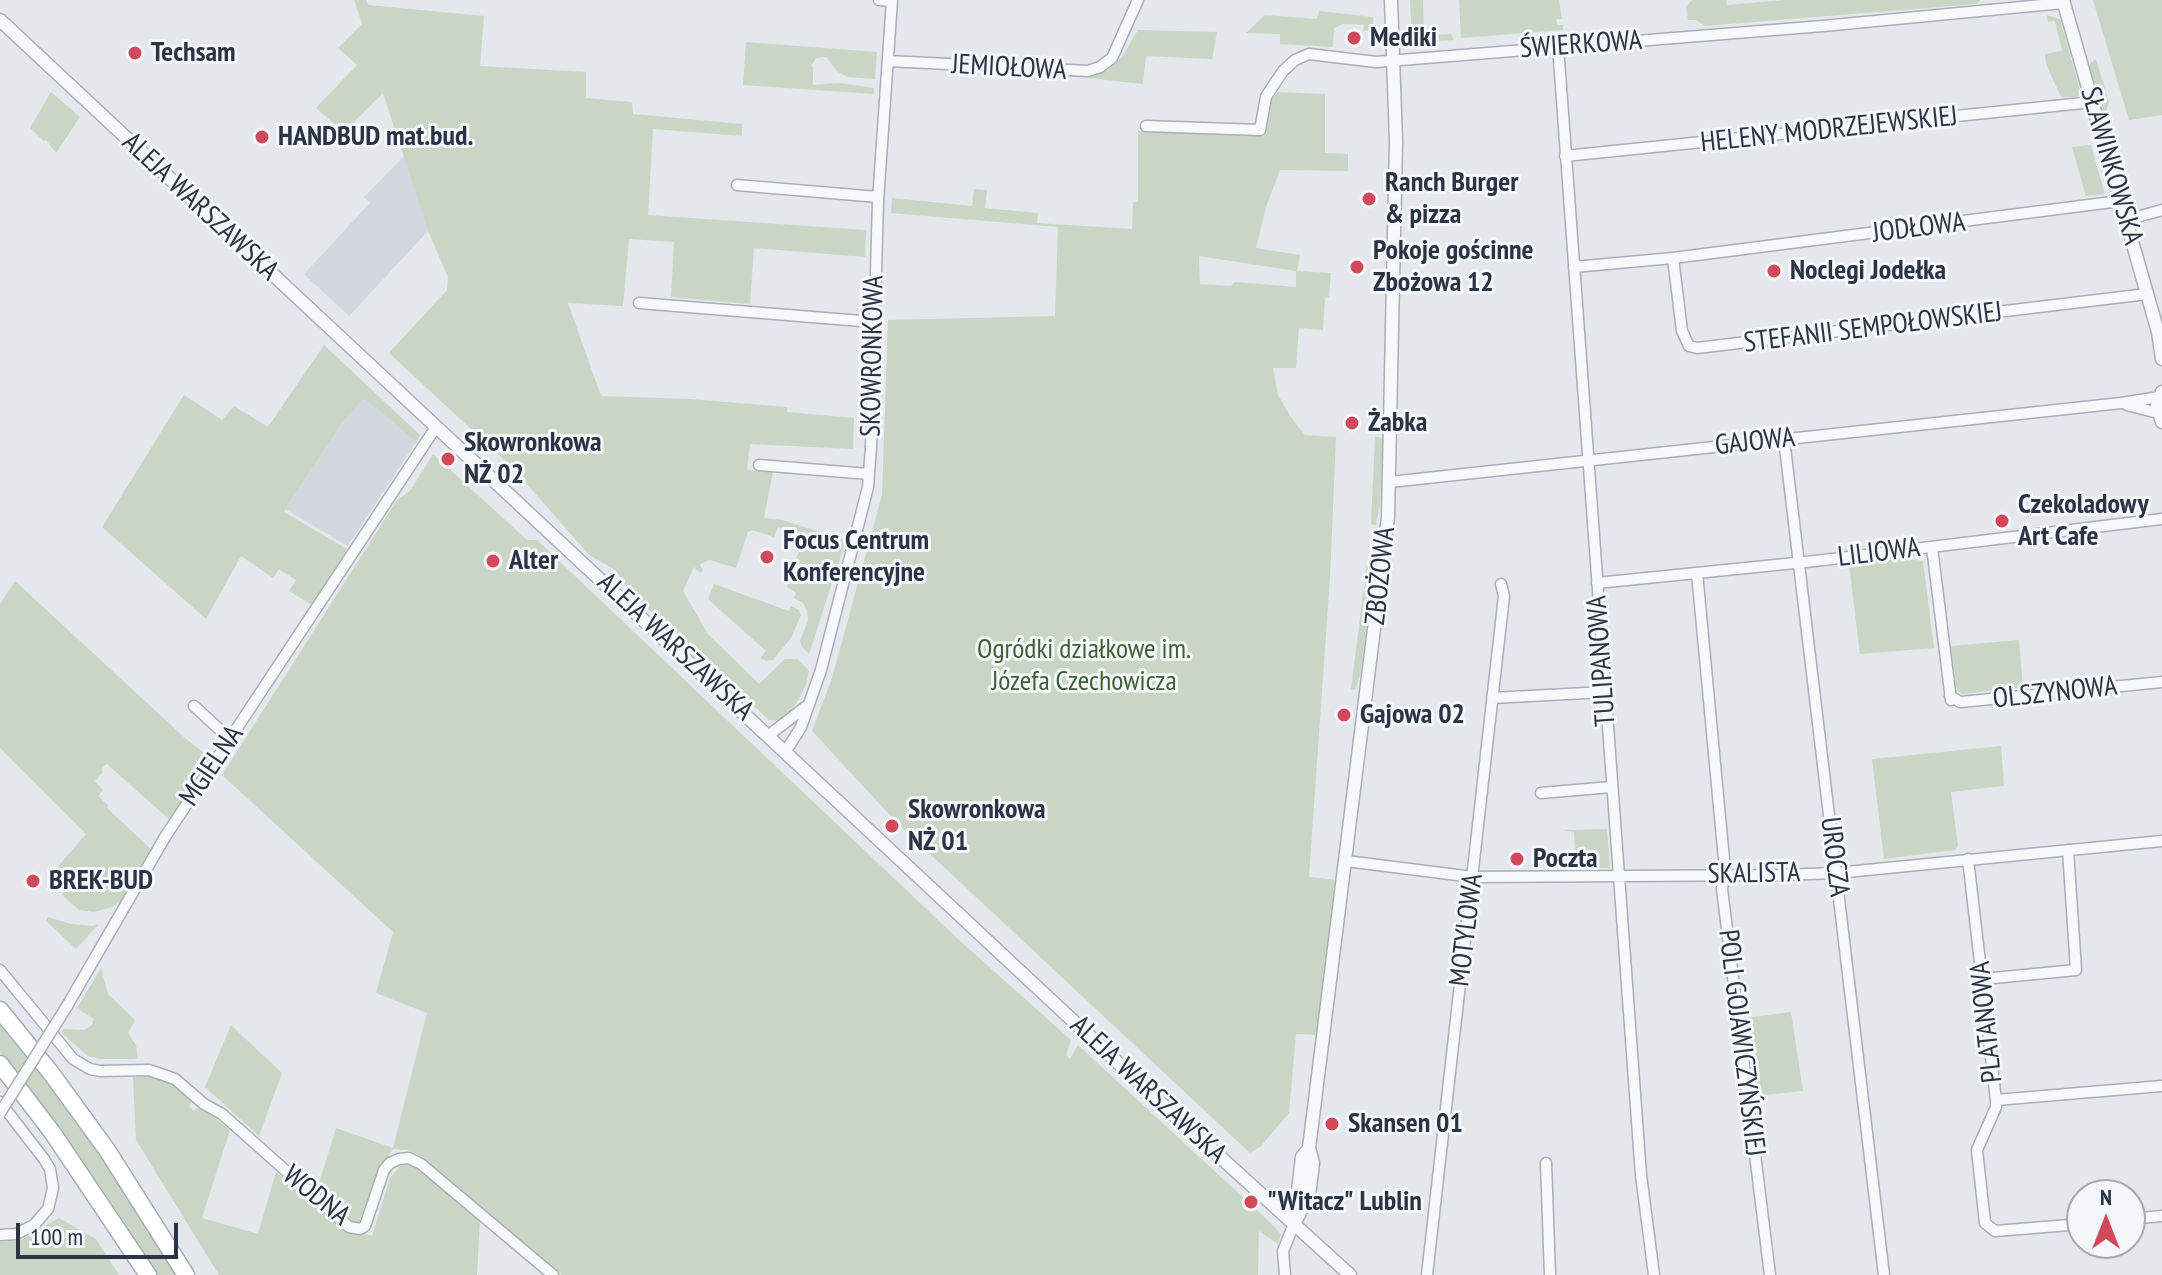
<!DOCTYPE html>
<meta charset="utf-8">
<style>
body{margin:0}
#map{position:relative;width:2162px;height:1275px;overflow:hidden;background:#e4e7ec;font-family:"PT Sans Narrow",sans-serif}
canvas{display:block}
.north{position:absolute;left:2066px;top:1179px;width:80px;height:80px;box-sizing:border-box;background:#f4f6f9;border:2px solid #a4a8b1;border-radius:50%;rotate:0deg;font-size:22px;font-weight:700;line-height:32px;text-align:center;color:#2b3445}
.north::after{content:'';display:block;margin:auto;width:28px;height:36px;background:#d1495b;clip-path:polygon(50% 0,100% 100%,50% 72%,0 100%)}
.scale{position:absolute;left:16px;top:1223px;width:162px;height:36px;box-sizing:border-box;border:4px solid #2b3445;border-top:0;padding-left:10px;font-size:24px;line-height:28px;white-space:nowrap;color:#2b3445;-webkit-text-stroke:6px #f4f6f9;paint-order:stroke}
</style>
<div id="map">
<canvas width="2162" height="1275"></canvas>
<div class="north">N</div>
<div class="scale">100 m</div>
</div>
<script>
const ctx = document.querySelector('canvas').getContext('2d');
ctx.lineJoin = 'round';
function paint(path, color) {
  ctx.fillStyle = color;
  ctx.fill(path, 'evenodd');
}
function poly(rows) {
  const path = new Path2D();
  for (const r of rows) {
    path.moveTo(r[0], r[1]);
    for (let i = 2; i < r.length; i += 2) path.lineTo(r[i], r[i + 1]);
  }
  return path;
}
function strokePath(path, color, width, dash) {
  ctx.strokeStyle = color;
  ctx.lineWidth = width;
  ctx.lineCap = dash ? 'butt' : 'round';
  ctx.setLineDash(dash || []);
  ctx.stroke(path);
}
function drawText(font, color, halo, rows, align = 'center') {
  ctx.font = font + ' "PT Sans Narrow",sans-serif';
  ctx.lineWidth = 6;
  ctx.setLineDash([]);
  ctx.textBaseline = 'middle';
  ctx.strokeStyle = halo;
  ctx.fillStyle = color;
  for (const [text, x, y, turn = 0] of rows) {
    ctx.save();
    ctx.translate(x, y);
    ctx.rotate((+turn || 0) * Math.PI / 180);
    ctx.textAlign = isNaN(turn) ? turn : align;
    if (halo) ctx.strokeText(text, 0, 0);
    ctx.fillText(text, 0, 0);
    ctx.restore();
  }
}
paint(poly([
 [405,155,428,231,349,316,304,274,370,203,364,197],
 [362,400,367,401,416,442,348,546,285,509,342,423]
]), '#d2d6de');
paint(poly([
 [354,0,366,0,368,5,484,16,480,66,586,72,586,98,632,102,633,114,742,124,742,136,653,129,648,215,866,230,865,257,754,248,750,304,671,297,674,242,629,239,623,306,568,303,601,396,690,399,787,407,787,412,854,418,853,449,750,444,747,470,773,472,764,518,782,520,846,540,809,654,802,647,800,641,808,620,807,610,803,603,794,598,796,593,787,587,804,536,778,527,774,537,752,530,748,532,736,568,710,560,700,564,703,571,700,573,694,567,683,591,708,634,759,684,785,659,798,659,809,671,806,685,796,704,781,721,769,720,632,594,615,570,589,555,512,467,389,353,447,290,448,277,428,231,383,93,344,132,316,108,357,65,338,48,362,24],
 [1410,0,1423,0,1424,35,1451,34,1454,40,1412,42],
 [1459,0,1559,0,1562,19,1556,19,1557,25,1563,25,1563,30,1461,38],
 [1692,0,1726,0,1727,5,1784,0,1981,0,1976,4,1705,26,1696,20,1688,20,1686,7],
 [2093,0,2162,0,2162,115,2129,120],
 [1319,11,1373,17,1374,30,1363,31,1364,25,1343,24,1334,28,1333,47,1280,44,1280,34,1246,33,1265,15,1317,19],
 [2046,15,2060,19,2081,94,2076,97,2061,97,2046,64,2045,54,2062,51,2055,21,2048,22],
 [1138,30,1217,32,1212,59,1146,56,1143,84,1089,78,1109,69,1122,57],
 [746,42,877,52,875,79,848,77,838,72,826,57,816,58,811,66,813,67,813,85,838,83,874,88,874,94,743,85],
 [2096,59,2109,102,2107,109,2114,135,2112,136,2107,134,2089,69,2090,63],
 [51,92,80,117,56,153,46,140,44,141,30,128],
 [1278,92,1325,94,1325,153,1348,154,1348,171,1280,170,1266,207,1256,248,1300,255,1297,271,1331,273,1329,297,1325,298,1323,330,1299,328,1296,368,1273,368,1278,395,1290,416,1305,435,1336,437,1330,577,1309,877,1338,880,1318,1035,1296,1034,1289,1113,1261,1146,1250,1153,900,826,812,731,832,678,882,495,888,320,1055,316,1058,227,891,213,892,198,972,206,974,189,987,190,985,208,1038,213,1037,223,1132,229,1133,202,1138,202,1138,131,1264,136,1271,100],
 [1199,256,1296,271,1296,287,1235,282,1231,286,1200,284],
 [2091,145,2105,194,2086,196,2072,147],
 [324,345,420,435,416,442,367,401,362,400,342,423,285,509,284,512,347,549,312,605,289,591,296,580,279,569,273,578,241,556,206,619,102,527,184,395,222,420,234,406,268,427],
 [1375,436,1383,439,1380,505,1376,525,1371,524],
 [433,454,527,540,537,540,959,940,1071,1040,1066,1055,1070,1059,1078,1045,1275,1227,1281,1235,1278,1244,1259,1231,1258,1275,562,1275,424,1158,408,1150,393,1149,386,1160,370,1218,357,1225,352,1224,316,1193,336,1128,393,1148,427,1013,376,993,393,932,222,775,397,500,410,491],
 [1903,558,1923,561,1934,648,1860,654,1849,565],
 [1367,564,1374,565,1361,672,1355,690,1351,689],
 [15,581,185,738,212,759,172,822,107,764,101,769,103,772,95,781,103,790,98,796,108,805,107,808,152,850,124,899,112,907,94,912,79,910,62,895,68,883,54,871,86,834,0,748,0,604],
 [714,584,789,611,791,606,799,610,801,615,791,638,773,660,766,661,760,658,766,651,708,599],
 [2019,640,2023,687,1962,694,1956,689,1951,646],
 [2001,746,2004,786,1951,792,1958,846,1955,850,1884,859,1872,759],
 [1607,829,1610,868,1567,868,1565,851,1575,850,1574,832,1563,830],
 [48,917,71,924,93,926,99,924,76,949,46,921],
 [101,968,108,994,135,1020,128,1033,136,1045,138,1059,100,1059,88,1056,62,1033,63,1029,84,1030,92,1025,94,1019,77,1008],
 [1791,1012,1803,1091,1755,1096,1745,1018],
 [0,1018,127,1191,178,1275,158,1275,89,1173,27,1085,0,1052],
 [231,1025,282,1073,259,1136,205,1087],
 [151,1076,175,1086,193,1100,189,1106,194,1111,200,1106,230,1130,202,1218,258,1234,276,1172,348,1230,372,1236,390,1178,402,1164,411,1162,419,1166,480,1219,477,1275,219,1275,136,1140,133,1077],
 [59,1218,96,1239,119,1275,0,1275,0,1242,21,1240]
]), '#c9d6c5');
const minor = poly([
 [879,0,892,1],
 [1558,46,1641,1175,1654,1275],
 [888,61,1088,71,1100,67,1112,58,1138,0],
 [1146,126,1260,130,1266,97,1271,89,1283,71,1295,60,1309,54,1376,62,1823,26,2063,3],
 [1565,156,2093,102],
 [737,185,878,197],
 [2126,220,2162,210],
 [1673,258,1682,331,1689,346,1697,348,2147,294],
 [1574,267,1673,258,2120,201],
 [639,303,874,322],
 [2127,405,2158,413],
 [1784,439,1884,1275],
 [759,465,869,474],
 [1390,482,2121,403,2159,397],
 [1932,547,1951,700],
 [1697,573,1725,870,1722,889,1770,1275],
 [1597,583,1815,561,2162,519],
 [1950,696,1960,702,1971,701,2162,682],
 [1492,698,1605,692],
 [194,706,230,739],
 [769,735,808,705],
 [786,751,801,727,821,670,868,487,871,447,878,201,892,0],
 [1541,793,1611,787],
 [1968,859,1996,1100,1996,1107,1977,1150,1985,1223,1995,1231,2082,1224],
 [1346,861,1473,877,1780,875,1836,873,2162,841],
 [0,970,73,1059,90,1069,100,1071,149,1070,175,1079,204,1104,222,1114,349,1227,360,1229,365,1226,384,1170,390,1163,399,1159,409,1158,421,1164,553,1275],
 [1983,979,2076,970,2068,850],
 [67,1006,165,837,436,427],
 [1996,1100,2162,1086],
 [0,1102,44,1159,50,1169,53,1188,48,1209,34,1225,16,1234,0,1235],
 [1546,1163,1550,1275],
 [2130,1219,2162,1216],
 [1285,1275,1283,1251,1294,1224],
 [1427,1275,1504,596,1501,584]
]);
const tertiary = poly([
 [2063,0,2158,332,2162,359],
 [0,20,1174,1115,1350,1275],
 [2162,392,2157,405,2162,422],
 [1295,1217,1302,1157,1309,1148],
 [1294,1224,1309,1195,1313,1163,1309,1148,1388,517,1396,141,1391,0]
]);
const primary = poly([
 [0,1010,51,1073,107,1150,186,1275],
 [0,1064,52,1132,148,1275]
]);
strokePath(minor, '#a9aeb7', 13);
strokePath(tertiary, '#a9aeb7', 15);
strokePath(primary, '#a3abb8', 19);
strokePath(minor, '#f7f8fa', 10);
strokePath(tertiary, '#f7f8fa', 12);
strokePath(primary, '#fff', 16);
const minorBridge = poly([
 [0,1113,67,1006]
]);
strokePath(minorBridge, '#a9aeb7', 13, []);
strokePath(minorBridge, '#f7f8fa', 10);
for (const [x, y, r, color] of [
 [1354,38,8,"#d1495b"],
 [135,53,8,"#d1495b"],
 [262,137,8,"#d1495b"],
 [1369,199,8,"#d1495b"],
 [1357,267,8,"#d1495b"],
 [1774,271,8,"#d1495b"],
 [1352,423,8,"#d1495b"],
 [448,459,8,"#d1495b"],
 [2002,521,8,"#d1495b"],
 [767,557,8,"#d1495b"],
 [493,561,8,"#d1495b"],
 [1344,715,8,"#d1495b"],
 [892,826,8,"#d1495b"],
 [1517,859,8,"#d1495b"],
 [33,881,8,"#d1495b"],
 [1332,1124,8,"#d1495b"],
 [1251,1202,8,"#d1495b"]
]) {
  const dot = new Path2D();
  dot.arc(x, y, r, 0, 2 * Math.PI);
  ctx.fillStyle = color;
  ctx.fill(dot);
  strokePath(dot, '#f4f6f9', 3);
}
drawText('bold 28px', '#2b3445', '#f4f6f9', [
 ["Mediki",1370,38],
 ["Techsam",151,53],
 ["HANDBUD mat.bud.",278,137],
 ["Ranch Burger",1385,183],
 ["& pizza",1385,215],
 ["Pokoje gościnne",1373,251],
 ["Zbożowa 12",1373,283],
 ["Noclegi Jodełka",1790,271],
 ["Żabka",1368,423],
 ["Skowronkowa",464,443],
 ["NŻ 02",464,475],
 ["Czekoladowy",2018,505],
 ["Art Cafe",2018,537],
 ["Focus Centrum",783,541],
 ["Konferencyjne",783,573],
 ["Alter",509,561],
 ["Gajowa 02",1360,715],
 ["Skowronkowa",908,810],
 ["NŻ 01",908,842],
 ["Poczta",1533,859],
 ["BREK-BUD",49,881],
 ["Skansen 01",1348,1124],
 ["\"Witacz\" Lublin",1267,1202]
], 'left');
drawText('28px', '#2b3445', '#f4f6f9', [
 ["ŚWIERKOWA",1581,45,-4],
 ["JEMIOŁOWA",1009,68,3],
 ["HELENY MODRZEJEWSKIEJ",1829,130,-6],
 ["SŁAWINKOWSKA",2111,166,74],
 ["ALEJA WARSZAWSKA",200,207,43],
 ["JODŁOWA",1919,228,-7],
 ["STEFANII SEMPOŁOWSKIEJ",1873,328,-7],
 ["SKOWRONKOWA",873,356,-89],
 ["GAJOWA",1755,442,-6],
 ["LILIOWA",1879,553,-7],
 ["ZBOŻOWA",1381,576,-84],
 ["ALEJA WARSZAWSKA",675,647,43],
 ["TULIPANOWA",1602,661,-94],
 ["OLSZYNOWA",2055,693,-6],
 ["MGIELNA",212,766,-56],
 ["UROCZA",1834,857,83],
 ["SKALISTA",1754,874,-1],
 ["MOTYLOWA",1467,930,-83],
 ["PLATANOWA",1987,1022,-96],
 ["POLI GOJAWICZYŃSKIEJ",1741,1043,83],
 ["ALEJA WARSZAWSKA",1148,1090,43],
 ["WODNA",316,1196,39]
]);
drawText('28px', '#3f6138', '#f4f6f9', [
 ["Ogródki działkowe im.",1084,650],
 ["Józefa Czechowicza",1084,682]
]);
</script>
